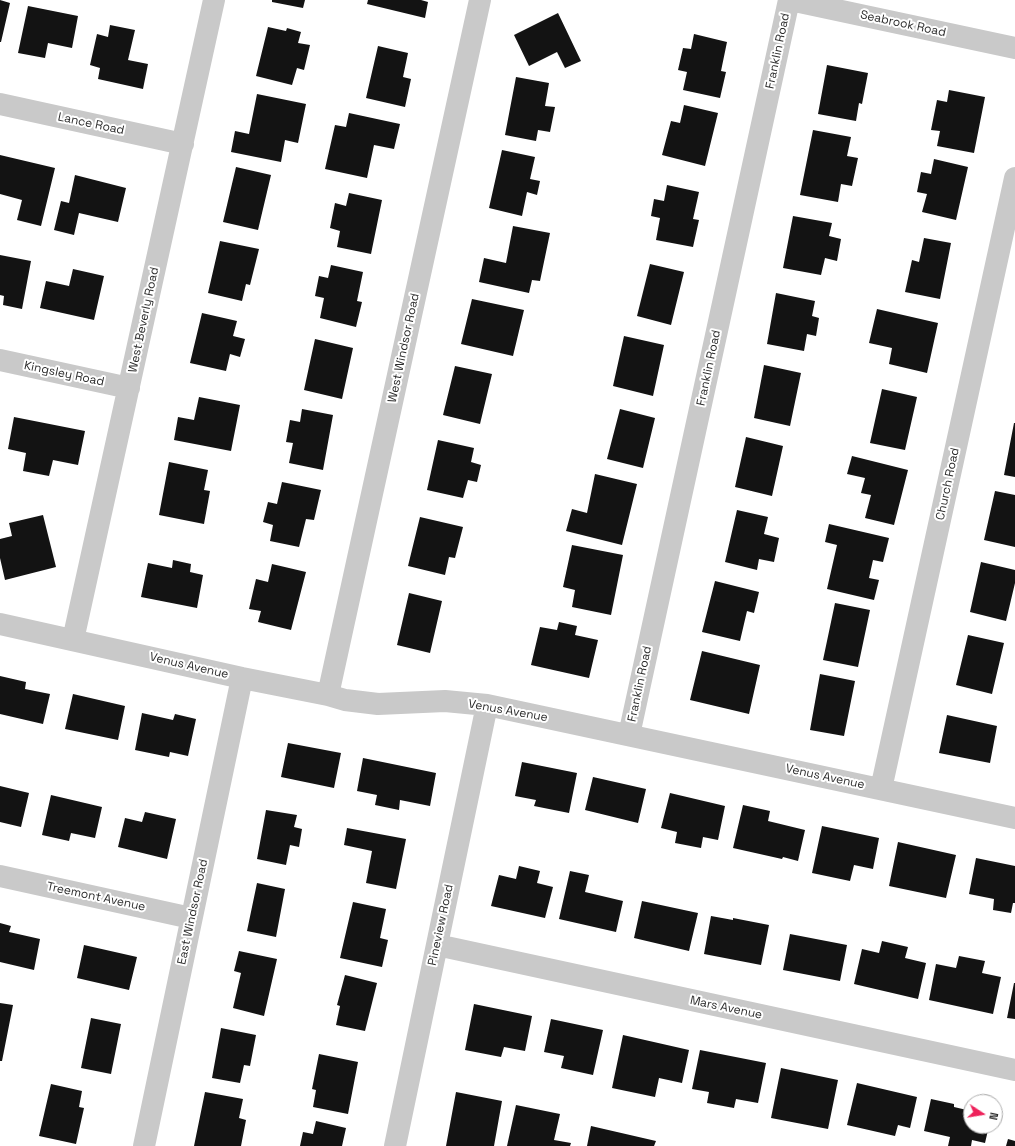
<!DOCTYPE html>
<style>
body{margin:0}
#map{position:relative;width:1015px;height:1146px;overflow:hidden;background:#fff;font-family:"Space Grotesk",sans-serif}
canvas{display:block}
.north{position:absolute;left:963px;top:1094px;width:40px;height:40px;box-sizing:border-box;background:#fff;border:1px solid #ababab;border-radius:50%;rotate:102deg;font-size:11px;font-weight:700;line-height:16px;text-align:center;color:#2c2c2c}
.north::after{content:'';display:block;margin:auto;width:14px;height:18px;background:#ee225b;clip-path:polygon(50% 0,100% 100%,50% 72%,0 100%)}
</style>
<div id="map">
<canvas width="1015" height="1146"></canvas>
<div class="north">N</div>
</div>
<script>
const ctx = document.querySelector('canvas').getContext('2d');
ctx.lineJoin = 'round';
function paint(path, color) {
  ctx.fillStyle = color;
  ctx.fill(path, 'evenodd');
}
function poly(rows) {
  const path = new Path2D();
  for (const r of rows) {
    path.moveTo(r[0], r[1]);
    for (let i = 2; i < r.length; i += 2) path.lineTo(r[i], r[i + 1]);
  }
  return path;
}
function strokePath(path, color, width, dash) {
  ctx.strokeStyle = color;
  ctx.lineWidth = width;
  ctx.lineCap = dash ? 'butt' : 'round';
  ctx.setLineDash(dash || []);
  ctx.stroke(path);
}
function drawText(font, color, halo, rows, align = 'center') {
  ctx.font = font + ' "Space Grotesk",sans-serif';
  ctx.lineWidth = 4;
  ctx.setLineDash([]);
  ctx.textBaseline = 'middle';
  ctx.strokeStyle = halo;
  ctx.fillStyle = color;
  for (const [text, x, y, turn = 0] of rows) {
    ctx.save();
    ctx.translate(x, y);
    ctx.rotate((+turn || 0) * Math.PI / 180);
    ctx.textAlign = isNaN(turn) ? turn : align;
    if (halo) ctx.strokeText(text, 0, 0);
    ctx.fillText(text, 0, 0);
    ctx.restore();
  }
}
paint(poly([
 [0,0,10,3,1,42,0,42],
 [272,0,305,0,303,8,272,2],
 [368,0,421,0,428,2,425,18,367,4],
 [28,6,78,16,72,48,48,43,45,58,18,53],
 [558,13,581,61,565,68,557,52,529,66,514,35],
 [110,25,135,30,128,60,148,64,143,89,98,79,100,68,90,65,97,34,108,37],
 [268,27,286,31,287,28,301,32,298,43,310,45,304,70,297,68,292,85,256,76],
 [694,34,727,42,721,71,726,72,720,98,683,90,687,72,678,70,683,48,691,49],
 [378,46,408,53,403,77,411,79,405,107,366,98],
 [827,65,868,73,862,104,859,103,856,121,818,114],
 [516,77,549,83,545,106,555,107,550,132,538,130,536,141,505,135],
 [949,90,985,97,974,153,937,146,940,131,931,130,937,100,947,102],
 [257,94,306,104,298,143,285,140,281,162,231,152,235,131,249,134],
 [684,105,718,113,705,166,662,155,671,121,680,123],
 [349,113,400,124,394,149,374,145,367,178,325,169,335,125,346,127],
 [813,130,851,137,847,156,858,158,852,186,841,184,838,202,800,195],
 [502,150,535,157,530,179,540,181,537,195,527,192,522,216,489,208],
 [0,155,55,168,41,226,17,220,22,200,0,194],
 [934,159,968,167,956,220,922,212,927,194,917,192,921,172,931,174],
 [236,167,271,175,258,230,223,222],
 [75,175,126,188,118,222,79,213,74,235,54,230,61,201,69,203],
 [667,185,699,192,693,219,699,220,693,247,656,240,660,218,651,216,654,199,664,201],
 [349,193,382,200,371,254,337,247,340,231,330,228,335,203,346,206],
 [793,216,832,223,829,236,841,239,837,261,825,258,821,275,783,268],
 [513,226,550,233,540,281,532,280,529,293,479,282,484,258,506,263],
 [924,238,951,243,940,299,905,292,912,260,919,262],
 [220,241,259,249,250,285,246,284,242,301,208,293],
 [0,255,31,261,22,309,3,305,4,296,0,295],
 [650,264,684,272,671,325,637,316],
 [331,265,363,272,357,301,362,302,356,327,320,318,324,298,315,296,319,276,328,278],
 [73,269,104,276,94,320,40,308,46,281,69,286],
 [776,293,815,301,812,316,819,318,816,336,807,334,804,351,767,344],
 [472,299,524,310,513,356,461,344],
 [877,309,938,323,927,373,889,364,892,348,869,343],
 [202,313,237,321,233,336,245,339,240,357,230,354,226,371,190,363],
 [624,336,664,345,653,396,613,386],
 [315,339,353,348,342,399,304,390],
 [764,365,801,373,790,426,754,418],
 [455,366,492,374,480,424,443,415],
 [882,389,917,397,905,450,870,443],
 [199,397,240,405,231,451,174,440,178,417,194,420],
 [302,409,333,415,323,470,289,463,293,443,286,442,290,420,300,422],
 [620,409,655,418,643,468,607,459],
 [14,417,85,431,78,465,53,460,49,476,23,471,26,453,8,449],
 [1014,423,1015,423,1015,477,1004,475],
 [746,437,783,446,772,496,735,487],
 [438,440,474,448,471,462,481,465,477,482,468,480,463,498,427,490],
 [852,456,908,470,894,525,865,518,871,495,861,493,865,478,847,474],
 [169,462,208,470,204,490,210,491,204,524,159,515],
 [595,474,637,484,622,545,566,531,572,509,587,513],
 [282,482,321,490,314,520,306,519,299,547,270,541,273,525,263,522,268,502,277,504],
 [995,491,1015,495,1015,547,984,540],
 [737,510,768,517,764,534,779,538,774,562,759,559,757,570,725,562],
 [43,515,56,567,5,580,0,558,0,539,12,536,9,523],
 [420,517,463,527,455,558,449,557,445,575,408,566],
 [829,524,889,538,883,562,873,560,869,578,879,580,874,600,827,589,837,545,825,542],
 [572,545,623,555,611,615,572,607,575,590,563,587],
 [173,560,191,564,190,572,203,575,197,608,141,597,148,563,172,568],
 [981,562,1015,570,1015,583,1006,621,970,612],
 [272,564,306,572,291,630,258,622,261,611,249,609,256,579,268,582],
 [715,581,759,592,754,613,747,611,740,641,702,632],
 [409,593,442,601,430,653,397,645],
 [835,603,870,610,858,667,823,660],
 [559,622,577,626,575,635,598,640,589,678,531,665,540,627,557,630],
 [968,635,1004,643,992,694,956,685],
 [702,651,760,665,749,714,690,700],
 [820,674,855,681,844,736,810,730],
 [0,676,26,682,25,689,50,694,43,724,0,714],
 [73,694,125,706,118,740,65,729],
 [142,713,173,720,175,714,196,719,188,756,170,752,169,757,135,750],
 [947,715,997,726,990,763,939,753],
 [288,743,341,753,334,788,281,777],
 [363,758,436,773,430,806,400,800,399,810,375,805,377,795,357,791],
 [522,762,577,773,569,813,534,806,536,800,515,796],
 [593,777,646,789,638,823,585,810],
 [0,786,29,793,21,827,0,822],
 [670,793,725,806,718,840,703,837,701,848,675,843,677,832,661,828],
 [51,795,102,807,95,838,71,833,69,841,42,835],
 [743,805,770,811,768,821,805,830,798,861,783,857,782,859,733,848],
 [266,810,297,815,294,827,302,829,299,847,290,845,286,865,257,859],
 [145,812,176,819,167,859,118,847,125,818,142,822],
 [822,826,879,838,873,869,854,865,850,881,812,873],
 [347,828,406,839,396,889,366,883,372,851,344,845],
 [898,842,956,855,946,898,889,886],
 [976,858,1015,866,1015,903,1013,903,1011,913,993,910,994,899,969,894],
 [519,866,540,871,537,883,553,887,545,918,491,906,499,875,516,879],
 [570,871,589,875,585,892,623,901,616,932,559,919],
 [257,883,285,889,276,937,247,931],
 [642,901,698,913,689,951,634,938],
 [353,902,386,909,380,938,388,940,382,967,340,958],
 [711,916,733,920,733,918,769,925,761,965,704,954],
 [0,923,11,926,9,932,40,939,34,970,0,962],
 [790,934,847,945,840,981,783,970],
 [882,941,908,947,905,958,926,963,918,999,854,984,862,949,879,953],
 [84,945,137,957,129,990,77,978],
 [239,951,277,959,264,1016,233,1008,241,973,234,971],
 [959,956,985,961,982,973,1001,977,993,1014,929,1000,936,964,956,968],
 [345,975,377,983,365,1031,336,1025,340,1006,337,1005],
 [1014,983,1015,983,1015,1019,1007,1018],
 [0,1003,13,1005,2,1061,0,1061],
 [474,1004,532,1016,525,1051,504,1047,501,1057,465,1050],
 [91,1018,121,1024,111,1074,81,1068],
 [551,1019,603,1030,593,1075,561,1068,564,1056,544,1052],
 [221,1028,256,1035,250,1066,244,1065,240,1083,212,1078],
 [623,1035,689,1050,682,1083,659,1078,655,1097,612,1088],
 [700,1050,766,1063,758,1103,736,1099,734,1108,707,1103,709,1092,692,1089],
 [319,1054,358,1062,348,1114,313,1107,316,1090,312,1089],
 [781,1068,838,1080,828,1129,771,1118],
 [857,1083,917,1097,910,1128,898,1125,895,1136,847,1125],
 [51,1084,82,1091,79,1107,84,1108,76,1144,39,1136],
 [205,1092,243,1099,239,1118,246,1120,241,1146,194,1146],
 [456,1092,502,1101,494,1146,446,1146],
 [931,1099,954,1104,954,1107,971,1111,971,1126,989,1126,985,1143,972,1140,971,1146,948,1146,950,1137,924,1131],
 [516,1105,560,1114,554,1140,571,1143,570,1146,507,1146],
 [316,1121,346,1128,342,1146,300,1146,303,1132,313,1134],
 [591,1126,656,1141,654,1146,587,1146],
 [1008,1139,1015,1141,1015,1146,1006,1146]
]), '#131313');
strokePath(poly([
 [790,0,1015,48],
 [0,104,183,144],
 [0,360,129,388],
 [0,624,242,678,328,695,345,700,378,704,445,701,487,705,1015,818],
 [73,640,214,0],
 [328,695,480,0],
 [629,735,789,0],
 [881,789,1015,178],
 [0,876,191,918],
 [437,945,1015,1070],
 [144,1146,242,678],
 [395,1146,487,705]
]), '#c9c9c9', 22);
drawText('12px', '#2c2c2c', '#fff', [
 ["Seabrook Road",903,24,12],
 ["Franklin Road",778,51,-78],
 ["Lance Road",91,124,12],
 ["West Beverly Road",144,320,-78],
 ["West Windsor Road",404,348,-78],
 ["Franklin Road",709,368,-78],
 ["Kingsley Road",64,374,12],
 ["Church Road",948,484,-78],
 ["Venus Avenue",189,666,13],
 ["Franklin Road",640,684,-78],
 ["Venus Avenue",508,711,10],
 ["Venus Avenue",825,777,12],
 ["Treemont Avenue",96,897,12],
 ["East Windsor Road",193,912,-78],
 ["Pineview Road",441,925,-78],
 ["Mars Avenue",726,1008,12]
]);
</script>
